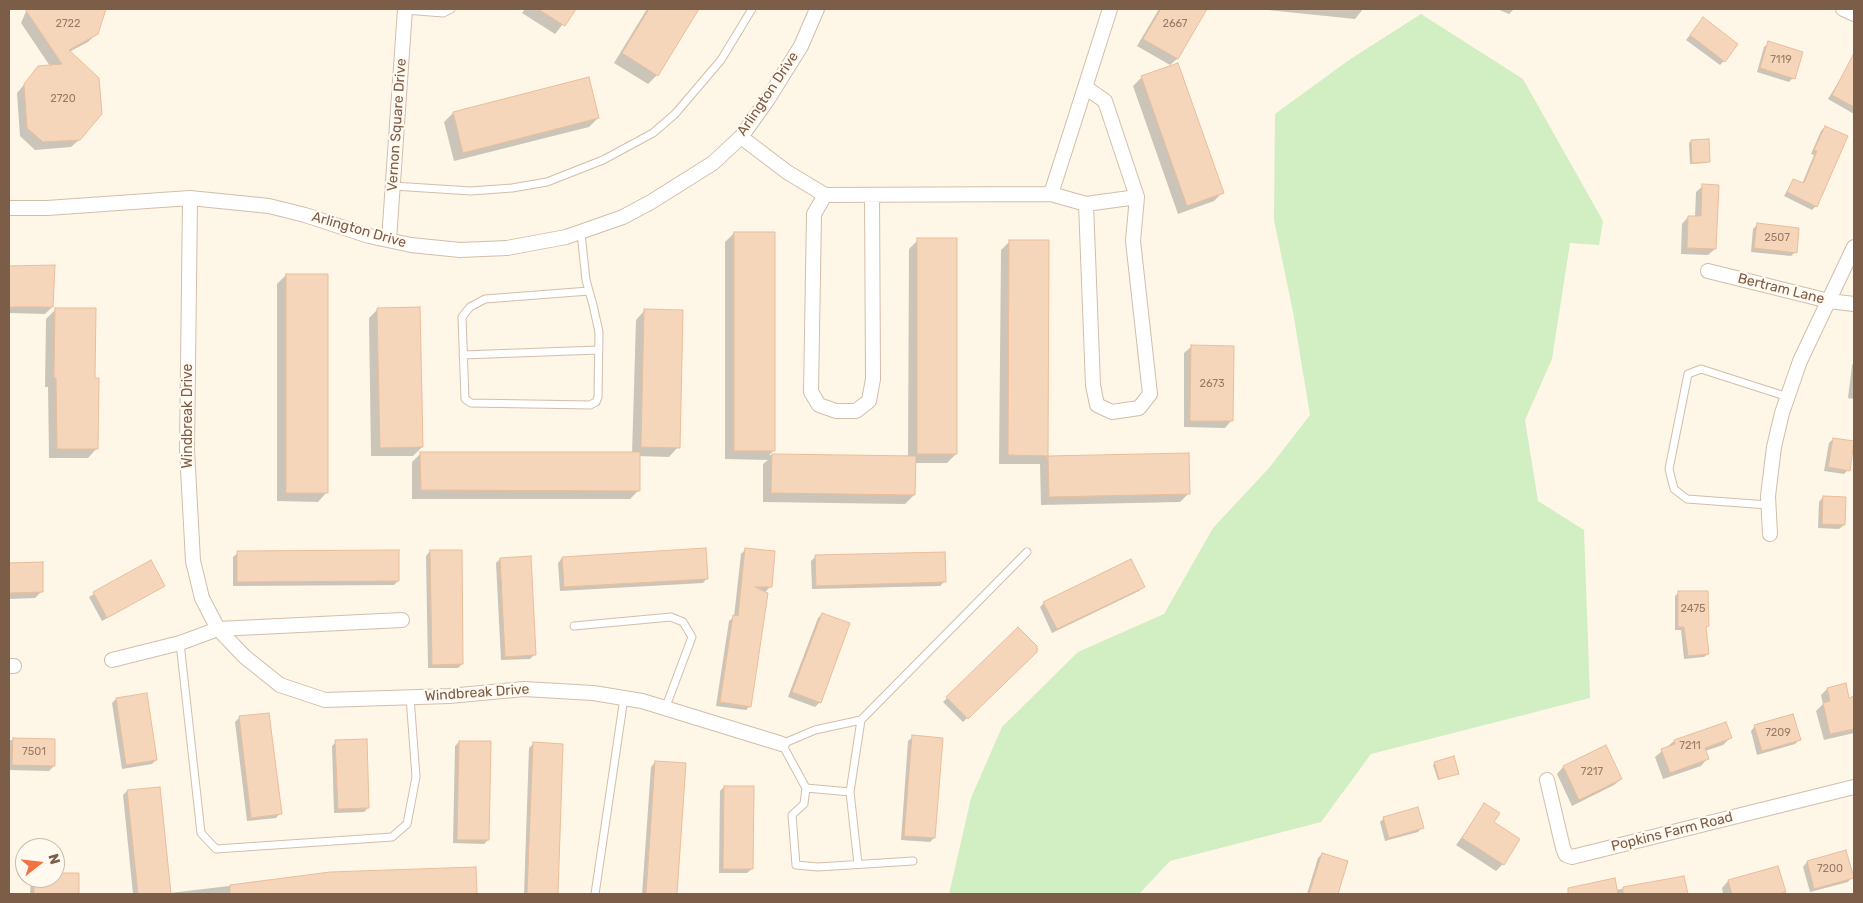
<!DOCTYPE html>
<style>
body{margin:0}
#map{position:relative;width:1863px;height:903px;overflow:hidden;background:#fef6e6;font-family:Rubik,sans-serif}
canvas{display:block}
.frame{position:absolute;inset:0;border:10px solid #7b5d48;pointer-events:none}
.north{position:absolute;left:15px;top:838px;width:50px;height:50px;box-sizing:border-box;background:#fff9ef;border:1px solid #cabbac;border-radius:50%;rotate:74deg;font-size:14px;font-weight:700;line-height:20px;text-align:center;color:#7b5d48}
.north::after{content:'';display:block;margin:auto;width:18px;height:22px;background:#f27341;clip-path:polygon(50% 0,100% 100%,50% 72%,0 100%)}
</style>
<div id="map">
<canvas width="1863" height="903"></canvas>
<div class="frame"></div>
<div class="north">N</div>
</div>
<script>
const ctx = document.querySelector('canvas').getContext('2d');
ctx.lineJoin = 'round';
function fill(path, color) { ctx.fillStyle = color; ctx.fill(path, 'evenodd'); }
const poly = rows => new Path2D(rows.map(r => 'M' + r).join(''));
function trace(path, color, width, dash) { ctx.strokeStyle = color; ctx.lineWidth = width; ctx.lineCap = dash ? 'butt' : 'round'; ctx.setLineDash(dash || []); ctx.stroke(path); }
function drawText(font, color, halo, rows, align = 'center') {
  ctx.font = font + ' Rubik,sans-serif'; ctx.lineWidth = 4.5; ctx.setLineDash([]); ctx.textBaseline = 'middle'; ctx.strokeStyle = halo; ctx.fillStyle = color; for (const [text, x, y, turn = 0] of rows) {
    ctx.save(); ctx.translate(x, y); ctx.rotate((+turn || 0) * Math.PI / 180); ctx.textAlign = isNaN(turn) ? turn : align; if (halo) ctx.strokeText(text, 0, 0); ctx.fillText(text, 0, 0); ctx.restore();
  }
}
fill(poly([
 [1421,14,1523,79,1603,221,1599,245,1570,243,1552,359,1525,420,1538,501,1584,530,1590,698,1371,754,1321,822,1170,861,1139,894,949,894,971,798,1002,727,1078,652,1164,614,1213,528,1269,468,1310,415,1293,312,1274,220,1275,114,1349,60]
]), '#d2eec3');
fill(poly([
 [27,9,105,10,97,33,88,42,69,52,80,139,71,147,35,150,20,136,17,93,39,67,50,66,21,23],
 [525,9,575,9,555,34,522,13],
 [647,9,697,9,657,75,648,84,614,63],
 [1159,9,1206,9,1177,59,1170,65,1137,46],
 [1258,9,1363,9,1355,19],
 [1497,9,1514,9,1509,14],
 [1699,23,1724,61,1720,65,1686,40],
 [1769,43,1793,78,1789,82,1757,72,1764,47],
 [1846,70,1854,75,1854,114,1828,99],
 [1142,77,1223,192,1214,201,1178,214,1133,86],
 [588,79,598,118,589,127,454,161,444,122,453,113],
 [1825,127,1816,206,1812,210,1784,196,1793,180,1802,184,1814,155,1811,154,1821,131],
 [1691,141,1709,161,1707,163,1690,164,1689,143],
 [1703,186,1715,249,1708,255,1681,254,1682,224,1688,217,1695,217,1696,192],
 [1757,225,1795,252,1791,256,1751,252,1753,229],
 [734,233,774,450,769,455,908,457,909,249,918,240,956,454,947,463,915,463,914,495,905,504,763,502,763,464,768,460,725,459,725,242],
 [1010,241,1048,241,1047,457,1188,454,1189,493,1180,502,1041,505,1040,464,999,464,1001,250],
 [53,266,52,307,45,314,9,313,9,267],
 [286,275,327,492,318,502,277,501,277,284],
 [378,309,422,447,413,456,371,456,369,318],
 [55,310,94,379,97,448,88,458,49,458,48,387,45,387,46,319],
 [645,310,678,447,669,457,639,456,639,490,630,499,412,499,412,462,421,453,632,454,636,320],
 [1191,347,1231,421,1225,428,1184,427,1184,353],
 [1854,363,1854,399,1848,398,1852,365],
 [1833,439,1848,470,1844,474,1824,471,1829,443],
 [1823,497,1844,525,1839,529,1818,528,1819,502],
 [745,550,771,586,766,591,760,591,750,706,746,710,716,706,729,621,734,617,741,554],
 [430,551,462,664,458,668,428,668,426,556],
 [238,553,398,581,394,585,233,586,233,557],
 [815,557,945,581,940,586,812,589,811,561],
 [562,558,707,578,703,583,560,591,558,563],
 [500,559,535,654,530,659,501,660,496,563],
 [150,561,164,586,102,621,89,597],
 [9,564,41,564,42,591,35,598,9,599],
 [1143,586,1139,591,1052,633,1040,607,1044,603],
 [1678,593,1707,626,1705,628,1708,654,1704,657,1684,659,1681,630,1675,630,1675,596],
 [822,614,820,702,815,707,788,697,818,618],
 [1018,629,1038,649,963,722,943,702],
 [1827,689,1848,699,1854,698,1854,733,1824,740,1816,711,1823,704,1821,695],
 [116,699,156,760,152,764,122,769,112,703],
 [268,714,280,813,276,818,247,821,235,722,239,718],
 [1755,726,1799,740,1795,744,1757,755,1751,731],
 [913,737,934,838,930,842,901,840,908,741],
 [1730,738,1723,745,1705,751,1707,759,1701,766,1663,779,1655,757,1674,741],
 [9,740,54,740,54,766,49,771,9,770],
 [336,742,368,808,364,812,334,813,332,746],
 [459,742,488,840,484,844,453,843,455,746],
 [533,744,562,745,557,894,524,894,529,748],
 [1605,747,1621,779,1614,785,1572,806,1557,774,1563,767],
 [655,762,685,764,676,894,642,894,651,767],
 [1435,763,1458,773,1438,780,1433,765],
 [724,787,752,869,747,873,719,873,720,791],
 [127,791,170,893,330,874,475,868,476,894,133,894,123,795],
 [1485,805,1503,864,1496,871,1456,845],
 [1384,818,1422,827,1418,832,1385,841,1380,822],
 [1845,852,1852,877,1848,882,1810,892,1803,867,1807,862],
 [1322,854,1347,862,1336,894,1307,894,1318,858],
 [55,874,78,874,77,894,30,894,31,878,55,878],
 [1683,877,1686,894,1582,894,1581,892,1616,890],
 [1728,881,1784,892,1782,894,1723,894,1722,888]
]), '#0003');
const building = poly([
 [25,9,106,9,98,34,69,50,99,78,102,114,80,140,43,142,27,128,24,84,38,66,62,64,25,9],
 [538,9,576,9,565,26,538,9],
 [649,9,699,9,658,76,622,53,649,9],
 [1161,9,1207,9,1178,59,1143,39,1161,9],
 [1703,17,1738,44,1725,62,1690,35,1703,17],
 [1768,41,1803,52,1795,79,1760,68,1768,41],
 [1854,53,1854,107,1832,95,1854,53],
 [1178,63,1224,193,1187,206,1141,76,1178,63],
 [589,77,599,118,463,153,453,112,589,77],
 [1825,126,1848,136,1817,207,1787,192,1793,179,1804,183,1817,151,1814,150,1825,126],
 [1709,139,1710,162,1692,163,1691,140,1709,139],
 [1702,184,1719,185,1716,249,1687,248,1688,216,1701,216,1702,184],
 [1757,223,1799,228,1797,253,1754,248,1757,223],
 [734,232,775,232,775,451,734,451,734,232],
 [917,238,957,238,957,454,917,454,917,238],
 [1009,240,1049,240,1048,456,1008,455,1009,240],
 [55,265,53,307,9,307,9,266,55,265],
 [286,274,328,274,328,493,286,493,286,274],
 [420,307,423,447,380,448,377,308,420,307],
 [55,308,96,308,95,378,99,378,98,449,57,449,56,378,54,378,55,308],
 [644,309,683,310,680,448,641,447,644,309],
 [1191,345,1234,346,1233,421,1190,421,1191,345],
 [1833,438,1854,441,1850,471,1828,467,1833,438],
 [420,452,640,452,640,491,421,490,420,452],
 [1189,453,1190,494,1049,497,1048,456,1189,453],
 [772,454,916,456,915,495,771,493,772,454],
 [1823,496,1846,497,1845,525,1822,524,1823,496],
 [706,548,708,579,564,587,562,557,706,548],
 [745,548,775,551,772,587,755,587,768,593,751,707,720,702,733,615,738,616,745,548],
 [399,550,399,581,237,582,237,551,399,550],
 [430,550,462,550,463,664,432,665,430,550],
 [945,552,946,582,816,586,815,555,945,552],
 [531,556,536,655,505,657,500,558,531,556],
 [1131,559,1145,587,1057,629,1043,602,1131,559],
 [151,560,165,586,107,618,93,592,151,560],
 [43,562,43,592,9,593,9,563,43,562],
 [1678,591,1708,591,1709,626,1706,627,1709,654,1688,656,1684,627,1678,627,1678,591],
 [822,613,850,623,821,703,792,692,822,613],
 [1018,627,1037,646,1037,652,968,719,946,697,1018,627],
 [1846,683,1849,698,1854,696,1854,729,1830,734,1823,703,1830,701,1827,688,1846,683],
 [147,693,157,760,126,765,116,698,147,693],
 [269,713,282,814,251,818,239,716,269,713],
 [1793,714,1801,740,1762,751,1754,725,1793,714],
 [1726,722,1732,738,1705,748,1709,759,1670,773,1661,749,1675,744,1674,740,1726,722],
 [912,735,943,738,935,838,904,836,912,735],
 [13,738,55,739,55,766,12,765,13,738],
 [367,739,369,808,338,809,335,740,367,739],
 [459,741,491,741,489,840,457,840,459,741],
 [533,742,563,744,558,894,527,894,533,742],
 [1606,745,1622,779,1579,800,1563,766,1606,745],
 [1454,756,1459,774,1439,779,1434,762,1454,756],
 [655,761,686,763,677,894,646,894,655,761],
 [724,786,754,786,753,869,723,869,724,786],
 [160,787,171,894,138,894,127,790,160,787],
 [1484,803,1500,813,1494,822,1520,839,1504,865,1462,838,1484,803],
 [1418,807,1424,828,1389,838,1383,817,1418,807],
 [1846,850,1854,878,1814,889,1807,861,1846,850],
 [1322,853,1348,861,1338,894,1309,894,1322,853],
 [1778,866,1786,892,1778,894,1732,894,1728,880,1778,866],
 [476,867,477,894,230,894,230,885,330,872,476,867],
 [55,873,79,873,79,894,34,894,34,878,55,878,55,873],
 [1684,876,1688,894,1623,894,1623,887,1684,876],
 [1615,878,1618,894,1568,894,1568,888,1615,878]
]);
fill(building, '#f6d6bb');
trace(building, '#eabd9a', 1);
const service = poly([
 [405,10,443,13,451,9],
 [393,186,471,191,512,188,547,182,603,160,653,133,675,114,721,60,752,9],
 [581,233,586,280,589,291,593,305,599,332,598,397,596,402,590,405,471,403,465,399,462,317,470,307,485,299,589,291],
 [463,355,598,350],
 [1768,505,1687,499,1674,489,1669,469,1688,374,1701,369,1788,397],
 [574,626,671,617,683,622,692,637,665,709],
 [180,643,201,833,216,849,392,837,407,824,416,777,410,697],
 [861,720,815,730,782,744,806,788,804,804,792,815,796,865,818,867,913,861],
 [806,788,850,792],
 [858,864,850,792,861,720,1027,552],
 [595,894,624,698]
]);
const minor = poly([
 [1843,9,1854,14],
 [1085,87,1105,101,1137,197,1133,241,1150,394,1139,408,1112,412,1097,405,1093,385,1086,204],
 [741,137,787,172,825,195,1051,194,1110,9],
 [1051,194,1086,204,1137,197],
 [825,195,814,214,811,392,819,405,836,411,856,411,869,401,873,379,872,195],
 [190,198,187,450,193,561,202,598,218,629,245,657,280,685,325,700,449,696,524,689,593,693,642,701,782,744],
 [9,208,47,208,190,198,269,206,305,215,369,236,411,245,460,250,507,248,566,237,623,217,651,202,713,163,741,137,768,99,801,46,817,9],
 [389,240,405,9],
 [1708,271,1829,301,1854,304],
 [1770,534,1768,496,1774,447,1782,413,1800,361,1854,247],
 [112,660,180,643,218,629,402,620],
 [9,666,14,666],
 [1547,780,1563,848,1566,855,1572,857,1854,787]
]);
trace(service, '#d2beaa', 9);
trace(minor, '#d2beaa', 16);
trace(service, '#fff', 7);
trace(minor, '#fff', 14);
drawText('11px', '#9a7b65', null, [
 ["2722",68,24],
 ["2667",1175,24],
 ["7119",1781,60],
 ["2720",63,99],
 ["2507",1777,238],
 ["2673",1212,384],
 ["2475",1693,609],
 ["7209",1778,733],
 ["7211",1690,746],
 ["7501",34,752],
 ["7217",1592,772],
 ["7200",1830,869]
]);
drawText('14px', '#7b5d48', '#fff9ef', [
 ["Arlington Drive",768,94,-56],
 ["Vernon Square Drive",397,125,-86],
 ["Arlington Drive",359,230,16],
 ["Bertram Lane",1781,289,14],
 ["Windbreak Drive",188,416,-90],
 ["Windbreak Drive",477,693,-4],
 ["Popkins Farm Road",1672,832,-14]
]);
</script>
